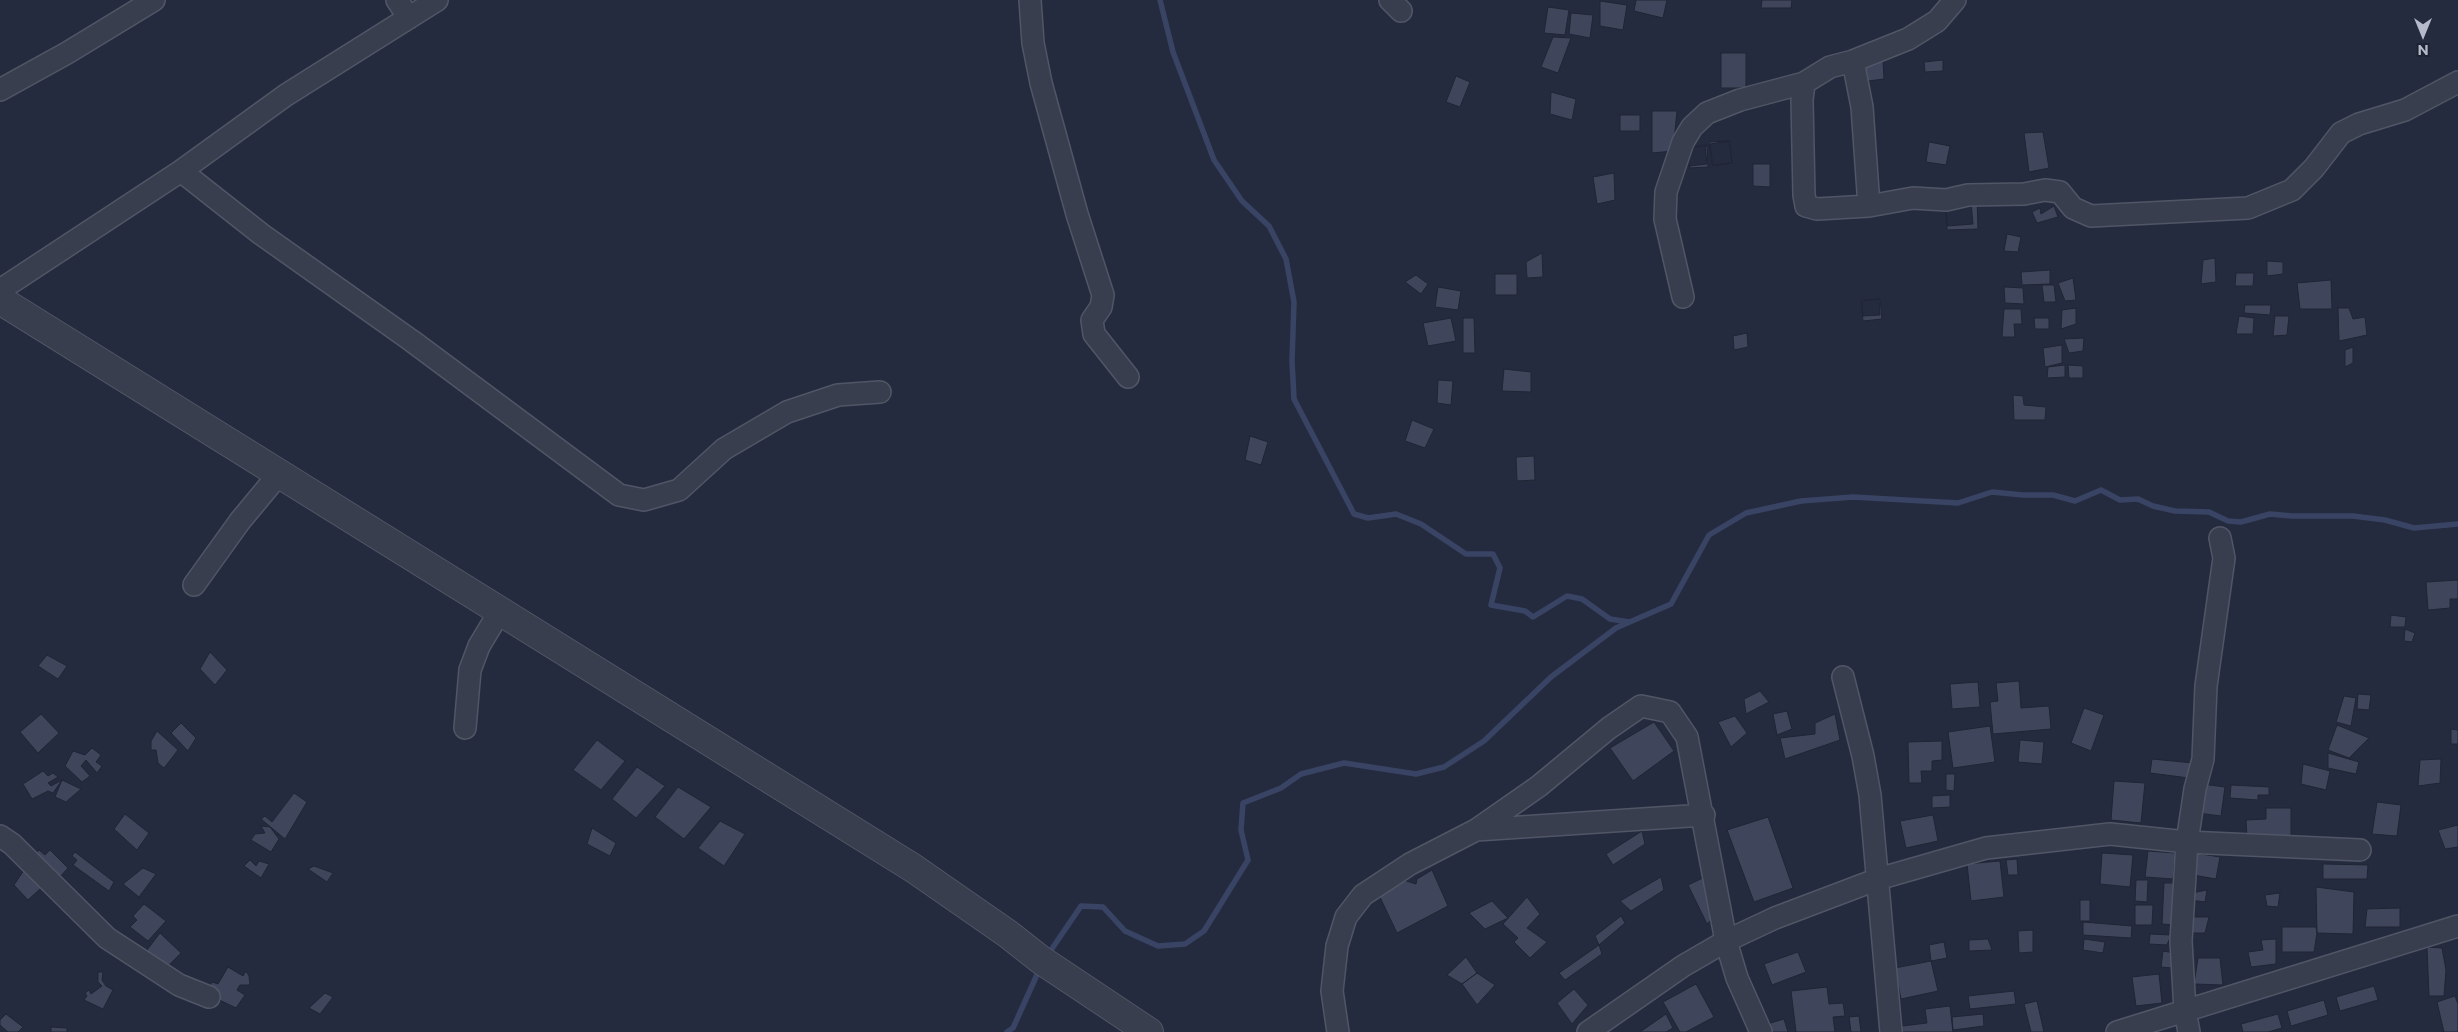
<!DOCTYPE html>
<style>
body{margin:0}
#map{position:relative;width:2458px;height:1032px;overflow:hidden;background:#252b3e;font-family:Montserrat,sans-serif}
canvas{display:block}
.north{position:absolute;left:2398px;top:10px;width:50px;height:50px;-webkit-text-stroke:4px #1e2333;paint-order:stroke;rotate:180deg;font-size:14px;font-weight:700;line-height:20px;text-align:center;color:#b5b9c9}
.north::after{content:'';display:block;margin:auto;width:18px;height:22px;background:#b5b9c9;clip-path:polygon(50% 0,100% 100%,50% 72%,0 100%)}
</style>
<div id="map">
<canvas width="2458" height="1032"></canvas>
<div class="north">N</div>
</div>
<script>
const ctx = document.querySelector('canvas').getContext('2d');
ctx.lineJoin = 'round';
const poly = rows => new Path2D(rows.map(r => 'M' + r).join(''));
function trace(path, color, width, dash) { ctx.strokeStyle = color; ctx.lineWidth = width; ctx.lineCap = dash ? 'butt' : 'round'; ctx.setLineDash(dash || []); ctx.stroke(path); }
function fill(path, color) { ctx.fillStyle = color; ctx.fill(path, 'evenodd'); }
trace(poly([
 [1160,0,1173,52,1214,160,1242,201,1269,226,1286,259,1294,302,1292,361,1294,399,1354,514,1368,518,1396,514,1421,524,1466,554,1493,554,1500,568,1491,605,1525,611,1533,617,1567,596,1582,599,1610,619,1629,622],
 [1047,956,1081,906,1103,907,1125,931,1158,946,1185,944,1204,931,1248,860,1241,830,1243,803,1281,788,1301,774,1344,763,1416,774,1444,767,1484,741,1551,677,1616,628,1671,604,1709,535,1746,513,1801,501,1853,497,1958,503,1992,492,2023,495,2053,495,2075,501,2101,490,2120,500,2138,499,2153,506,2175,511,2209,512,2228,521,2241,522,2270,514,2292,516,2353,516,2385,520,2414,528,2458,524],
 [1007,1032,1013,1028,1040,968]
]), '#394465', 5.5);
const building = poly([
 [1636,0,1667,0,1663,18,1634,11,1636,0],
 [1762,0,1792,0,1791,8,1761,8,1762,0],
 [1600,1,1627,5,1623,30,1600,26,1600,1],
 [1548,7,1569,10,1565,35,1544,33,1548,7],
 [1571,13,1593,15,1590,38,1569,34,1571,13],
 [1553,37,1571,38,1558,73,1541,67,1553,37],
 [1721,53,1746,53,1746,88,1721,88,1721,53],
 [1943,60,1943,71,1925,72,1924,62,1943,60],
 [1883,61,1884,79,1860,82,1859,64,1883,61],
 [1456,76,1470,82,1460,107,1446,102,1456,76],
 [1551,92,1576,99,1572,120,1550,114,1551,92],
 [1652,111,1677,111,1673,151,1652,153,1652,111],
 [1620,115,1640,115,1640,131,1620,131,1620,115],
 [2043,132,2049,168,2029,172,2024,133,2043,132],
 [1729,141,1732,163,1712,165,1709,142,1729,141],
 [1730,141,1732,163,1713,166,1710,144,1730,141],
 [1929,142,1950,146,1946,165,1926,162,1929,142],
 [1705,145,1707,164,1689,166,1687,147,1705,145],
 [1707,146,1708,167,1690,168,1689,147,1707,146],
 [1753,164,1770,164,1770,187,1753,186,1753,164],
 [1614,173,1615,200,1597,204,1593,177,1614,173],
 [1977,199,1978,229,1947,230,1946,200,1977,199],
 [1971,202,1973,224,1947,226,1945,203,1971,202],
 [2054,206,2058,217,2037,223,2032,212,2040,208,2041,214,2054,206],
 [2007,234,2021,237,2018,252,2004,251,2007,234],
 [1542,253,1543,277,1527,278,1526,262,1542,253],
 [2215,258,2216,282,2201,284,2203,260,2215,258],
 [2267,261,2283,262,2283,274,2267,276,2267,261],
 [2050,270,2050,284,2022,285,2021,272,2050,270],
 [2236,273,2254,273,2253,286,2235,286,2236,273],
 [1495,274,1517,274,1517,295,1495,295,1495,274],
 [1416,275,1428,284,1421,294,1405,282,1416,275],
 [2073,278,2076,300,2065,301,2058,283,2073,278],
 [2331,280,2332,309,2300,309,2297,283,2331,280],
 [2042,285,2054,285,2056,302,2044,302,2042,285],
 [1438,287,1461,291,1458,310,1435,307,1438,287],
 [2004,287,2023,288,2024,304,2005,303,2004,287],
 [1879,299,1880,315,1863,316,1862,301,1879,299],
 [1880,299,1882,319,1863,321,1861,300,1880,299],
 [2245,305,2271,305,2270,315,2244,313,2245,305],
 [2076,308,2076,324,2061,329,2062,310,2076,308],
 [2338,308,2349,308,2353,319,2365,317,2367,335,2339,341,2338,308],
 [2004,309,2021,309,2022,324,2014,324,2015,337,2002,337,2004,309],
 [2239,316,2254,318,2253,334,2236,334,2239,316],
 [2275,316,2289,316,2287,335,2273,336,2275,316],
 [1451,318,1456,341,1428,346,1423,323,1451,318],
 [1463,318,1474,318,1475,353,1463,353,1463,318],
 [2034,318,2049,318,2049,329,2035,329,2034,318],
 [1747,333,1748,347,1734,350,1733,336,1747,333],
 [2084,338,2083,351,2069,353,2064,339,2084,338],
 [2062,345,2062,363,2045,367,2043,348,2062,345],
 [2353,347,2353,363,2345,367,2345,350,2353,347],
 [2065,365,2065,377,2047,378,2048,367,2065,365],
 [2068,365,2083,366,2083,378,2069,378,2068,365],
 [1504,369,1531,372,1531,392,1502,391,1504,369],
 [1438,380,1453,381,1451,405,1437,403,1438,380],
 [2013,395,2023,396,2024,405,2046,407,2045,420,2014,420,2013,395],
 [1412,420,1434,429,1425,448,1405,441,1412,420],
 [1250,436,1268,442,1261,465,1245,460,1250,436],
 [1534,456,1535,480,1517,481,1516,457,1534,456],
 [2458,580,2458,599,2450,599,2450,608,2428,610,2426,582,2458,580],
 [2391,615,2406,617,2405,627,2390,627,2391,615],
 [2405,629,2415,633,2412,642,2404,641,2405,629],
 [210,652,227,670,215,685,200,669,210,652],
 [47,655,67,666,58,679,38,666,47,655],
 [2019,681,2021,708,2049,706,2051,729,1993,734,1990,702,1998,701,1996,683,2019,681],
 [1978,682,1980,707,1952,709,1950,684,1978,682],
 [1760,691,1769,702,1746,714,1744,699,1760,691],
 [2358,694,2371,695,2369,710,2357,709,2358,694],
 [2344,696,2356,698,2351,726,2336,722,2344,696],
 [2084,708,2104,715,2091,751,2071,743,2084,708],
 [1787,711,1792,729,1777,735,1773,714,1787,711],
 [41,714,59,733,38,753,20,732,41,714],
 [1835,714,1840,740,1785,759,1780,738,1815,734,1815,723,1835,714],
 [1735,716,1747,733,1731,747,1718,722,1735,716],
 [1654,722,1674,751,1633,781,1610,748,1654,722],
 [181,723,196,738,188,751,171,733,181,723],
 [2337,725,2369,738,2349,758,2328,750,2337,725],
 [1990,726,1995,762,1953,768,1948,732,1990,726],
 [2451,729,2458,730,2458,744,2451,744,2451,729],
 [157,731,178,750,164,768,158,763,156,750,151,750,151,741,157,731],
 [597,740,625,761,601,790,573,770,597,740],
 [2020,740,2044,742,2042,764,2018,762,2020,740],
 [1942,741,1942,760,1932,761,1932,771,1921,771,1922,783,1909,783,1908,742,1942,741],
 [92,748,101,755,96,762,102,766,97,773,86,760,81,766,90,776,82,782,65,766,73,751,85,755,92,748],
 [2328,753,2359,762,2356,774,2328,768,2328,753],
 [2152,759,2193,763,2189,778,2150,773,2152,759],
 [2441,759,2440,783,2418,786,2420,760,2441,759],
 [2303,764,2330,771,2326,790,2301,784,2303,764],
 [637,767,665,786,636,818,612,799,637,767],
 [43,771,48,776,53,773,58,777,48,783,51,786,62,780,53,793,48,791,32,799,23,784,43,771],
 [1946,774,1955,774,1954,791,1946,790,1946,774],
 [62,780,81,789,66,802,55,797,62,780],
 [2114,781,2145,783,2141,823,2111,820,2114,781],
 [2202,784,2225,787,2221,816,2198,813,2202,784],
 [2231,785,2269,787,2269,795,2258,795,2258,800,2230,798,2231,785],
 [678,787,711,807,684,839,655,817,678,787],
 [294,793,307,802,285,839,261,819,265,816,272,822,294,793],
 [1950,795,1950,807,1932,808,1932,796,1950,795],
 [2377,802,2401,805,2397,836,2372,834,2377,802],
 [2266,808,2291,808,2291,836,2247,837,2246,820,2266,819,2266,808],
 [125,814,149,833,137,850,114,829,125,814],
 [1933,815,1938,841,1906,848,1900,821,1933,815],
 [1768,817,1793,888,1754,902,1727,830,1768,817],
 [720,821,745,834,724,866,698,848,720,821],
 [2458,825,2458,847,2445,849,2438,830,2458,825],
 [261,826,270,827,279,839,271,852,251,840,255,834,265,833,261,826],
 [592,828,616,843,610,856,587,844,592,828],
 [1642,831,1645,844,1613,865,1606,854,1642,831],
 [39,850,45,855,50,850,68,868,58,879,32,857,39,850],
 [2148,851,2175,853,2173,879,2145,877,2148,851],
 [75,852,114,882,109,891,73,865,77,860,72,856,75,852],
 [2102,853,2133,855,2130,887,2100,884,2102,853],
 [2195,853,2220,857,2216,879,2193,875,2195,853],
 [2017,859,2018,875,2008,875,2006,860,2017,859],
 [250,860,256,866,259,861,269,864,261,878,244,866,250,860],
 [2000,861,2004,897,1971,901,1967,864,2000,861],
 [2323,864,2368,865,2367,879,2323,879,2323,864],
 [314,866,333,873,327,882,308,869,314,866],
 [143,868,156,874,139,897,123,884,143,868],
 [24,870,41,888,28,900,14,885,24,870],
 [1432,870,1448,906,1397,933,1378,893,1400,879,1416,884,1417,879,1432,870],
 [1661,877,1664,890,1631,911,1620,901,1661,877],
 [1705,877,1714,917,1707,924,1688,885,1705,877],
 [2136,880,2148,880,2147,902,2135,901,2136,880],
 [2164,883,2175,883,2174,925,2162,924,2164,883],
 [2316,887,2354,892,2353,934,2317,933,2316,887],
 [2207,890,2205,902,2190,900,2192,893,2207,890],
 [2280,893,2278,907,2267,906,2265,895,2280,893],
 [1527,897,1540,914,1527,928,1547,942,1530,958,1514,942,1518,938,1503,924,1527,897],
 [2080,900,2090,900,2090,921,2080,921,2080,900],
 [1492,901,1508,918,1485,929,1469,913,1492,901],
 [144,904,166,921,148,941,130,927,137,920,133,916,144,904],
 [2135,905,2153,905,2152,925,2135,925,2135,905],
 [2400,908,2400,927,2365,927,2367,909,2400,908],
 [1621,916,1625,923,1599,945,1595,936,1621,916],
 [2187,917,2209,917,2205,933,2188,933,2187,917],
 [2083,922,2132,926,2131,938,2083,935,2083,922],
 [2282,927,2316,927,2317,933,2314,952,2282,952,2282,927],
 [2033,930,2033,952,2019,953,2018,931,2033,930],
 [160,933,181,953,165,969,144,954,160,933],
 [2150,934,2171,935,2167,945,2149,944,2150,934],
 [1988,939,1992,950,1969,951,1969,940,1988,939],
 [2084,939,2105,942,2103,953,2083,950,2084,939],
 [2276,939,2276,964,2251,967,2248,952,2263,950,2261,940,2276,939],
 [1944,942,1947,958,1931,961,1929,945,1944,942],
 [1599,945,1602,954,1565,980,1559,973,1599,945],
 [2427,947,2442,948,2446,970,2444,996,2429,996,2427,947],
 [2163,951,2174,953,2171,968,2161,967,2163,951],
 [1798,952,1806,972,1772,985,1764,964,1798,952],
 [1466,957,1477,973,1462,984,1447,975,1466,957],
 [2198,958,2220,958,2223,985,2194,984,2198,958],
 [1931,961,1938,991,1901,999,1895,968,1931,961],
 [228,967,243,976,246,971,249,976,250,985,240,985,237,990,245,995,236,1008,205,993,212,982,218,984,228,967],
 [98,972,103,972,102,980,106,986,113,990,103,1009,84,1000,87,996,85,993,89,990,91,994,102,986,98,982,98,972],
 [1477,973,1495,985,1477,1005,1462,984,1477,973],
 [2159,974,2162,1003,2136,1006,2132,977,2159,974],
 [1696,984,1714,1017,1686,1032,1680,1032,1663,1002,1696,984],
 [2374,986,2378,1000,2340,1011,2336,997,2374,986],
 [1827,987,1829,1004,1843,1003,1845,1016,1833,1017,1835,1032,1796,1032,1791,991,1827,987],
 [1574,989,1588,1005,1572,1024,1557,1003,1574,989],
 [2014,991,2016,1004,1970,1009,1968,996,2014,991],
 [325,993,333,997,320,1014,309,1008,325,993],
 [2455,996,2458,1004,2458,1032,2444,1032,2437,1002,2455,996],
 [2324,1000,2328,1015,2291,1026,2287,1011,2324,1000],
 [2037,1001,2044,1032,2031,1032,2024,1004,2037,1001],
 [1950,1006,1953,1032,1895,1032,1894,1027,1927,1023,1925,1009,1950,1006],
 [6,1014,23,1027,18,1032,8,1032,0,1025,0,1020,6,1014],
 [1666,1014,1673,1028,1666,1032,1640,1032,1666,1014],
 [1983,1014,1984,1026,1953,1030,1952,1017,1983,1014],
 [2278,1014,2282,1028,2268,1032,2243,1032,2241,1024,2278,1014],
 [1859,1016,1861,1032,1851,1032,1849,1017,1859,1016],
 [1784,1019,1788,1032,1755,1032,1754,1028,1784,1019],
 [51,1027,67,1028,67,1032,51,1032,51,1027]
]);
fill(building, '#3f465b');
trace(building, '#202535', 1);
const minor = poly([
 [397,0,409,18],
 [1030,0,1033,43,1041,83,1077,214,1103,295,1101,307,1092,320,1094,334,1128,377],
 [1390,0,1401,11],
 [1955,0,1937,21,1908,39,1853,61,1830,67,1804,83,1802,100,1804,195,1806,206,1817,209,1869,206,1913,198,1946,200,1968,195,2024,194,2045,190,2060,192,2073,208,2091,216,2248,208,2292,190,2314,168,2341,133,2359,124,2405,110,2458,82],
 [1853,61,1862,107,1869,206],
 [0,90,67,53,154,0],
 [181,171,261,234,412,341,619,495,644,500,679,490,724,449,787,412,838,395,880,392],
 [0,290,181,171,286,95,437,0],
 [1683,297,1665,219,1666,192,1683,142,1692,127,1707,113,1740,100,1804,83],
 [194,585,240,521,279,474],
 [1843,677,1863,756,1870,795,1891,1032],
 [465,728,470,670,479,646,500,611],
 [1476,830,1539,786,1609,728,1641,706,1670,712,1687,737,1726,941,1737,978,1761,1032],
 [0,836,12,844,107,938,179,985,209,997],
 [1338,1032,1332,991,1337,946,1346,917,1363,895,1410,864,1476,830,1704,815],
 [1588,1032,1683,966,1726,941,1775,918,1878,879,1986,848,2110,834,2187,842,2360,850],
 [2117,1032,2458,926],
 [2189,1032,2185,1011,2181,941,2187,842,2195,789,2203,759,2206,686,2224,558,2220,538]
]);
const tertiary = poly([
 [0,300,913,868,1008,934,1041,960,1149,1032]
]);
trace(minor, '#515666', 24);
trace(tertiary, '#515666', 30);
trace(minor, '#393e4e', 21);
trace(tertiary, '#393e4e', 28);
</script>
